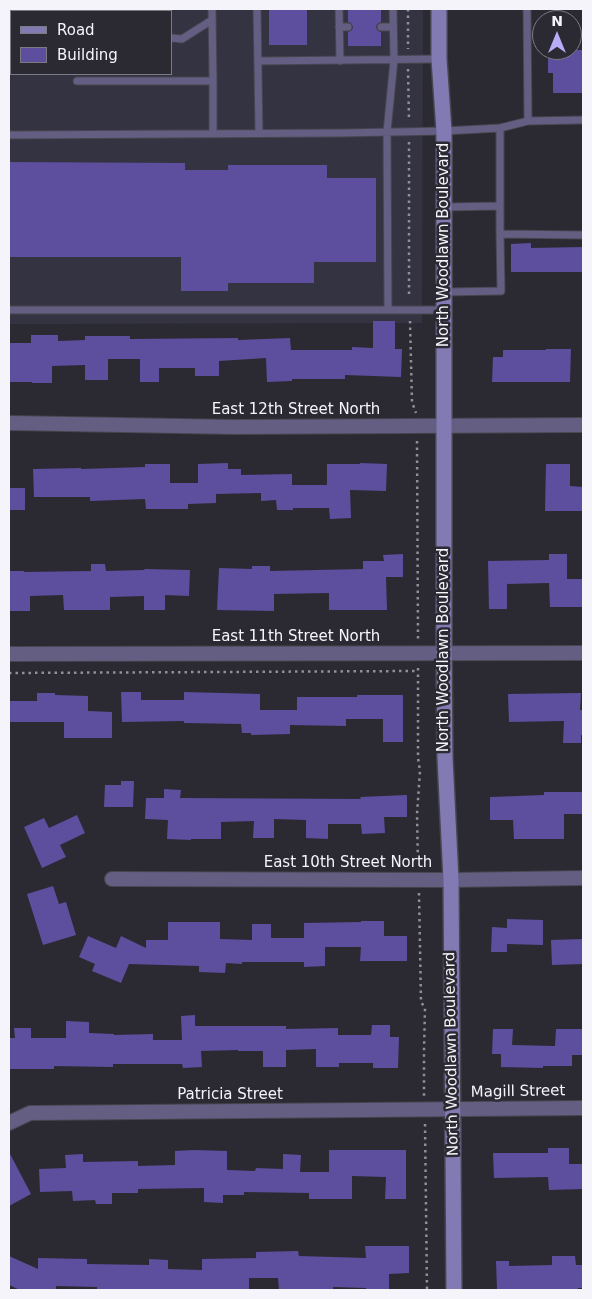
<!DOCTYPE html>
<style>
body{margin:0}
#map{position:relative;width:592px;height:1299px;overflow:hidden;background:#2b2a33;font-family:"DejaVu Sans",sans-serif}
canvas{display:block}
.frame{position:absolute;inset:0;border:10px solid #f4f4fa;pointer-events:none}
.legend{position:absolute;left:10px;top:10px;width:162px;height:65px;box-sizing:border-box;background:#2b2a33;border:1px solid #7b7b83;margin:0;padding:6px 9px;list-style:none;font-size:15px;color:#f4f4fa}
.legend li{display:flex;align-items:center;gap:10px;height:25px}
.legend b{width:25px;border:1px solid #7b7b83}
.north{position:absolute;left:532px;top:10px;width:50px;height:50px;box-sizing:border-box;background:#2b2a33;border:1px solid #7b7b83;border-radius:50%;rotate:0deg;font-size:14px;font-weight:700;line-height:20px;text-align:center;color:#f4f4fa}
.north::after{content:'';display:block;margin:auto;width:18px;height:22px;background:#b6acf8;clip-path:polygon(50% 0,100% 100%,50% 72%,0 100%)}
</style>
<div id="map">
<canvas width="592" height="1299"></canvas>
<div class="frame"></div>
<ul class="legend">
<li><b style="height:6px;background:#827ab3"></b>Road</li>
<li><b style="height:14px;background:#5e4e9e"></b>Building</li>
</ul>
<div class="north">N</div>
</div>
<script>
const ctx = document.querySelector('canvas').getContext('2d');
ctx.lineJoin = 'round';
function fill(path, color) { ctx.fillStyle = color; ctx.fill(path, 'evenodd'); }
const poly = rows => new Path2D(rows.map(r => 'M' + r).join(''));
function trace(path, color, width, dash) { ctx.strokeStyle = color; ctx.lineWidth = width; ctx.lineCap = dash ? 'butt' : 'round'; ctx.setLineDash(dash || []); ctx.stroke(path); }
function drawText(font, color, halo, rows, align = 'center') {
  ctx.font = font + ' "DejaVu Sans",sans-serif'; ctx.lineWidth = 5; ctx.setLineDash([]); ctx.textBaseline = 'middle'; ctx.strokeStyle = halo; ctx.fillStyle = color; for (const [text, x, y, turn = 0] of rows) {
    ctx.save(); ctx.translate(x, y); ctx.rotate((+turn || 0) * Math.PI / 180); ctx.textAlign = isNaN(turn) ? turn : align; if (halo) ctx.strokeText(text, 0, 0); ctx.fillText(text, 0, 0); ctx.restore();
  }
}
fill(poly([
 [9,9,423,9,422,323,9,324],
 [11,11,171,11,171,74,11,74]
]), '#343341');
fill(poly([
 [269,9,307,9,307,45,269,45],
 [348,9,381,9,381,22,377,24,376,27,378,31,381,32,381,46,348,46,348,32,352,30,353,27,351,23,348,22],
 [548,50,583,50,583,93,553,93,553,73,548,73],
 [9,162,185,163,185,170,228,170,228,165,327,165,327,178,376,178,376,262,314,262,314,283,228,283,228,291,181,291,181,257,9,257],
 [531,243,531,248,583,247,583,272,511,272,511,244],
 [373,321,395,321,395,349,402,349,401,377,345,375,345,379,292,379,292,381,267,382,266,358,219,361,219,376,195,376,195,368,159,368,159,382,140,382,140,359,108,359,108,380,85,380,85,365,52,366,52,383,32,383,32,382,9,382,9,343,31,343,31,335,58,335,58,341,85,340,85,336,130,336,130,339,238,338,238,340,290,338,291,350,352,350,352,347,373,348],
 [546,349,571,349,570,382,492,382,493,357,503,357,503,350,546,350],
 [228,463,228,469,241,469,241,475,292,474,292,485,327,485,327,464,360,464,360,463,387,464,386,491,350,490,351,518,330,519,329,508,293,508,293,510,277,510,276,500,261,501,261,493,216,494,216,503,188,504,188,509,146,509,145,499,90,501,90,497,34,497,33,469,81,468,81,469,145,467,145,464,170,464,170,483,198,483,198,464],
 [546,464,570,464,570,486,583,487,583,511,545,511],
 [9,488,25,488,25,510,9,510],
 [403,554,403,577,386,577,387,610,329,610,329,593,274,594,274,611,217,610,219,568,252,569,252,566,270,566,270,571,363,569,363,561,384,561,383,555],
 [549,554,567,554,567,579,583,579,583,607,550,607,549,583,507,584,507,609,489,609,488,561,549,560],
 [91,564,105,564,106,571,144,570,145,569,190,570,189,596,165,595,165,610,144,610,144,596,110,597,110,610,64,610,63,595,30,596,30,611,10,611,9,571,24,571,24,572,91,571],
 [121,692,141,692,141,700,184,700,184,692,260,694,260,710,297,710,297,697,357,697,357,695,403,695,403,742,383,742,383,719,346,719,346,726,290,725,290,734,251,735,251,733,242,733,241,724,184,723,184,721,122,722],
 [37,693,55,693,55,695,88,696,88,711,112,712,112,738,64,738,64,722,9,722,9,701,37,701],
 [581,693,580,710,583,710,583,735,581,735,581,743,563,743,564,721,509,722,508,694],
 [121,781,134,781,133,807,104,807,105,785,121,785],
 [164,789,181,790,180,798,361,799,360,797,407,795,407,817,384,817,385,833,362,834,361,824,328,824,328,839,306,838,306,820,274,819,274,838,253,838,254,821,221,822,221,839,191,839,191,840,167,839,168,820,145,819,146,798,164,798],
 [544,792,583,792,583,814,564,814,564,839,514,839,513,820,490,820,490,797,544,795],
 [77,815,85,833,60,845,66,857,42,868,24,827,44,818,49,828],
 [53,886,59,904,66,902,76,935,43,945,27,894],
 [507,919,543,920,543,945,507,944,507,952,491,952,492,927,507,928],
 [361,921,384,921,384,936,407,936,407,961,360,961,361,947,325,947,325,966,304,967,304,962,242,962,242,964,226,963,225,973,199,972,199,966,129,964,121,983,92,971,95,964,79,957,88,936,116,948,121,936,146,948,146,940,168,940,168,922,220,922,220,939,252,940,252,924,271,924,271,938,304,938,304,923,361,922],
 [583,939,583,964,552,965,551,940],
 [195,1015,195,1026,286,1026,286,1029,338,1028,338,1035,371,1035,372,1025,390,1025,390,1037,399,1037,398,1068,373,1068,373,1063,339,1063,339,1067,316,1067,316,1049,286,1050,286,1067,263,1067,263,1051,238,1051,238,1050,201,1051,202,1067,183,1068,182,1064,113,1064,113,1067,54,1066,54,1069,9,1069,9,1038,15,1038,14,1028,31,1028,31,1038,66,1038,66,1021,89,1022,89,1033,114,1034,114,1035,153,1034,153,1040,182,1040,181,1016],
 [493,1029,513,1029,512,1045,555,1046,556,1029,583,1029,583,1055,572,1055,572,1066,543,1066,543,1068,501,1067,501,1054,492,1054],
 [548,1148,569,1148,569,1164,583,1164,583,1189,549,1190,548,1177,494,1178,493,1153,548,1153],
 [194,1150,227,1151,227,1170,255,1171,256,1168,283,1169,283,1154,301,1155,300,1172,329,1172,329,1150,406,1150,406,1199,385,1199,386,1177,352,1176,352,1199,309,1199,309,1193,244,1192,244,1195,223,1195,223,1203,204,1202,204,1188,138,1189,138,1193,112,1193,112,1204,96,1204,95,1200,73,1201,72,1191,40,1192,39,1169,66,1168,65,1155,83,1154,83,1162,138,1161,138,1166,175,1165,175,1151],
 [9,1152,31,1194,9,1206],
 [365,1246,409,1246,409,1273,389,1274,389,1290,366,1290,366,1288,333,1287,333,1290,279,1290,278,1278,249,1278,249,1290,97,1290,97,1287,56,1286,56,1290,20,1290,9,1285,9,1256,38,1269,38,1258,87,1259,87,1264,149,1265,149,1259,168,1260,168,1269,202,1270,202,1259,256,1258,256,1252,298,1251,299,1256,366,1258],
 [552,1256,575,1256,576,1265,583,1265,583,1288,578,1288,578,1290,497,1290,496,1261,509,1261,509,1266,552,1265]
]), '#5e4e9e');
const lane = poly([
 [212,9,213,81],
 [257,9,259,133],
 [339,9,340,61],
 [527,9,528,121],
 [339,27,348,27],
 [381,27,393,27],
 [171,38,182,39,212,20],
 [258,61,439,59],
 [77,81,213,81,213,134],
 [500,128,500,206],
 [9,135,341,133,444,131,500,128,528,121,583,120],
 [444,207,500,206,500,234,583,235],
 [444,292,501,291,500,234],
 [9,310,443,310],
 [388,310,387,132,394,60,393,9]
]);
const street = poly([
 [9,423,235,427,583,425],
 [9,654,583,653],
 [112,879,451,880,583,878],
 [9,1123,30,1113,583,1108]
]);
const secondary = poly([
 [439,9,439,59,444,131,444,653,445,758,451,880,454,1290]
]);
trace(lane, '#47464f', 9);
trace(street, '#47464f', 16);
trace(secondary, '#47464f', 18);
trace(poly([
 [408,9,408,49],
 [408,69,409,121],
 [409,142,409,298],
 [410,321,412,402,416,413],
 [417,441,418,640],
 [418,668,418,758,420,771,417,814,418,865],
 [9,673,418,671],
 [419,893,421,1002,425,1008,424,1051,424,1096],
 [425,1124,427,1290]
]), '#909097', 2.5, [2.5, 4]);
trace(lane, '#635e82', 7);
trace(street, '#635e82', 14);
trace(secondary, '#827ab3', 15);
drawText('15px', '#f4f4fa', '#2b2a33', [
 ["North Woodlawn Boulevard",444,245,-90],
 ["East 12th Street North",296,410],
 ["East 11th Street North",296,637],
 ["North Woodlawn Boulevard",444,650,-90],
 ["East 10th Street North",348,863],
 ["North Woodlawn Boulevard",452,1054,-91],
 ["Magill Street",518,1092,-1],
 ["Patricia Street",230,1095]
]);
</script>
